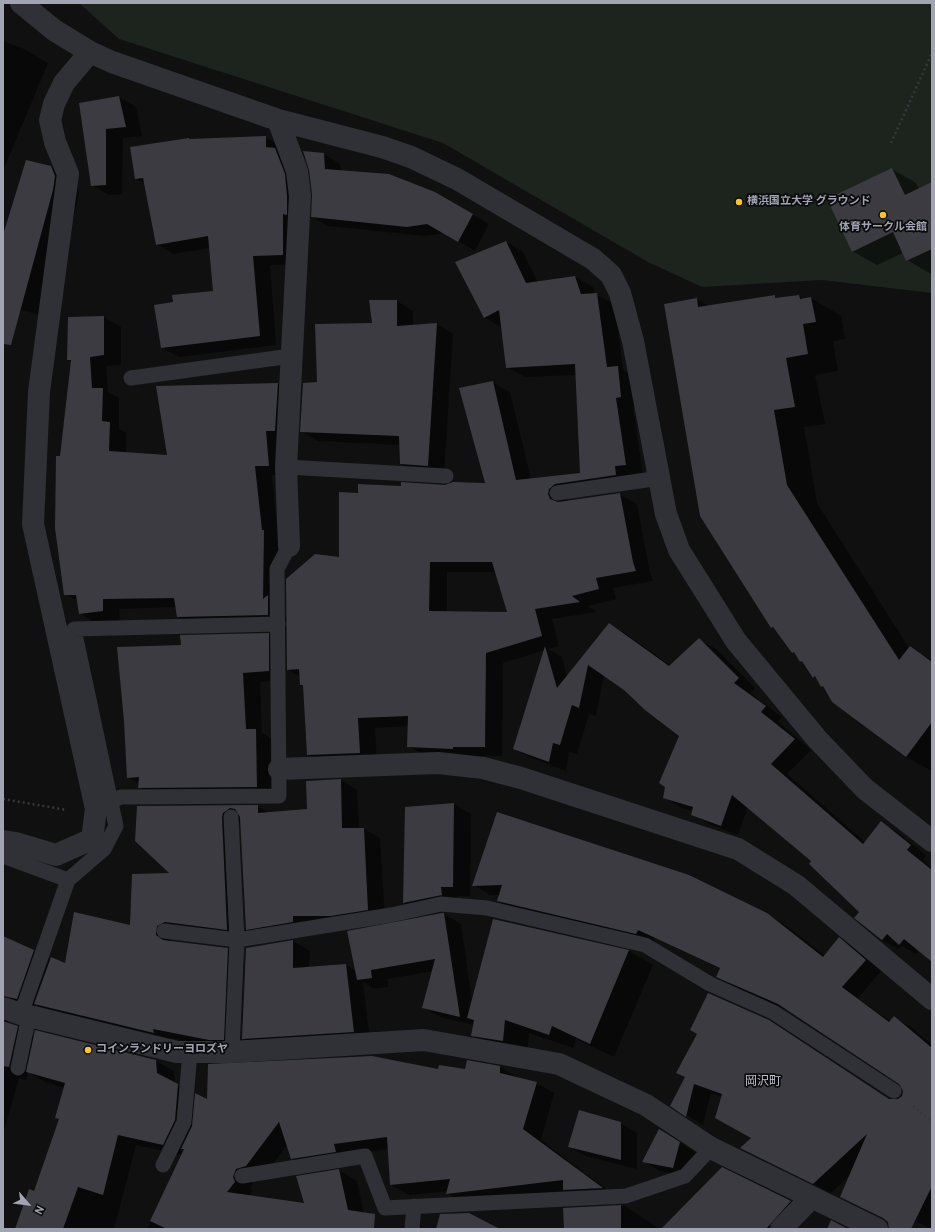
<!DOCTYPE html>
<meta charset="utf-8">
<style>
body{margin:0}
#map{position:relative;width:935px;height:1232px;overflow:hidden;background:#101011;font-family:Overpass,sans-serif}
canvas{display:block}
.frame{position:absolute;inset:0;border:4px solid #a0a4b3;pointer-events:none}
.north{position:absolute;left:8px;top:1184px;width:40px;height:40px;-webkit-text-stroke:3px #0b0b0c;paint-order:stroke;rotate:118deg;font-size:11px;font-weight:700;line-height:16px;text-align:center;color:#a0a4b3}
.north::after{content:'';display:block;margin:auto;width:14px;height:18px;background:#a0a4b3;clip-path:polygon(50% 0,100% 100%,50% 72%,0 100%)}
</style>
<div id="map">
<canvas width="935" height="1232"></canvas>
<div class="frame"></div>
<div class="north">N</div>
</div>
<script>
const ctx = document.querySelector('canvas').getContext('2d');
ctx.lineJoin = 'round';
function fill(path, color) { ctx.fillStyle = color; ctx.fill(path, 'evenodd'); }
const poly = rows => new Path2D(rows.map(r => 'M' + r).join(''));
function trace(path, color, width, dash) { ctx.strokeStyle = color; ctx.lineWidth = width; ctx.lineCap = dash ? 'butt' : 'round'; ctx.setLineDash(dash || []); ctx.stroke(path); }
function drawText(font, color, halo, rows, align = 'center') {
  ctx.font = font + ' Overpass,"Noto Sans JP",sans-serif'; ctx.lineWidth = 3.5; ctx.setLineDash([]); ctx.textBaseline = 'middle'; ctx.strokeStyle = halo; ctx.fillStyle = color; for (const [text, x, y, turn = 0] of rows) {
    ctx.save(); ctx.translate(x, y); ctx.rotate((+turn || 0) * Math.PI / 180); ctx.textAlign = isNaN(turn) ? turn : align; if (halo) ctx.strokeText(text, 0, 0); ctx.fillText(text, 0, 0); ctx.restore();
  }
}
fill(poly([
 [79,3,932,3,932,293,822,280,702,287,648,262,443,143,119,39]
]), '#1c241d');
fill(poly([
 [3,41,24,49,48,63,3,171],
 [119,97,136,107,142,136,123,138,122,194,109,195,92,185,80,104],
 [265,137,282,147,292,159,300,264,270,265,276,345,179,357,162,348,174,303,214,292,210,248,174,254,157,244,145,184,136,178,189,139,191,140],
 [324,154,340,164,341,171,435,193,489,224,475,251,445,233,425,236,329,226,312,217,313,195],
 [51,167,76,181,79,190,77,204,47,317,11,307,3,303,3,238],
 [892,169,916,183,919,189,932,189,931,274,907,260,903,253,877,265,852,251],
 [506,242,523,252,538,282,575,277,593,287,595,294,615,304,623,370,636,377,638,407,633,407,643,475,573,494,566,502,619,494,637,504,650,573,653,581,613,588,616,599,588,606,596,612,552,619,559,646,548,649,562,657,567,677,610,624,626,634,671,666,699,640,716,649,755,688,750,693,782,717,778,722,811,750,787,774,866,843,881,823,897,832,927,856,923,860,932,868,932,961,919,950,916,954,902,946,899,949,882,940,860,911,813,861,748,807,738,835,709,824,692,814,693,811,680,807,664,797,680,736,625,689,604,675,596,716,589,714,577,754,569,752,566,771,531,758,514,749,545,650,503,663,502,756,426,756,408,746,409,726,375,728,377,763,326,765,308,755,304,686,301,685,301,677,288,670,340,558,359,494,402,487,486,484,492,382,510,392,531,479,581,474,577,375,525,377,507,367,501,327,484,317],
 [447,572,496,572,508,613,447,612],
 [775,296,779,299,799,296,804,299,811,298,841,316,845,339,833,341,838,371,815,375,825,424,804,427,817,503,909,648,932,660,932,771,906,757,814,677,805,663,793,652,776,629,772,627,701,516,697,299,709,306],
 [397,301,413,311,413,326,437,324,453,334,444,475,418,473,401,464,401,445,318,441,301,431,318,383],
 [104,317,121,327,121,365,106,366,108,392,119,398,119,429,126,433,126,453,168,456,278,384,294,394,285,475,272,475,278,540,281,541,285,624,195,627,178,617,176,607,119,609,120,621,96,623,80,613,78,601,65,594,60,457,71,362,68,360,69,318],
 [268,634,285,644,285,680,260,682,262,733,272,739,274,796,156,797,139,787,140,784,128,777,125,721,182,646],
 [341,780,357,790,359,829,364,829,380,838,385,919,263,939,246,929,241,822,238,827,244,939,174,935,171,940,172,942,227,949,244,959,240,1049,226,1049,170,1038,170,1042,52,1013,35,1004,33,1008,8,1014,9,1023,35,1037,156,1061,174,1071,175,1084,208,1101,439,1070,466,1070,500,1067,518,1078,536,1083,554,1093,541,1140,618,1198,582,1200,567,1191,465,1204,447,1193,448,1191,409,1195,391,1185,389,1149,351,1154,309,1169,292,1158,287,1145,264,1176,254,1179,251,1188,252,1192,249,1196,306,1205,339,1170,357,1181,367,1229,147,1229,182,1155,136,1145,114,1229,16,1229,35,1192,60,1120,56,1118,65,1088,45,1082,28,1072,26,1080,19,1078,3,1134,3,937,50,960,66,965,131,926,171,874,138,807,257,806,269,813,308,810],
 [454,804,471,814,470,896,457,896,458,904,420,912,404,903],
 [497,814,766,914,784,924,825,956,839,938,856,948,882,970,858,998,891,1022,895,1018,911,1027,932,1045,932,1229,903,1216,852,1173,831,1193,742,1148,752,1138,722,1097,711,1093,703,1125,672,1106,686,1077,768,1021,891,1100,899,1100,904,1091,900,1083,789,1011,734,986,717,976,721,969,655,938,653,943,515,910,498,901,500,895,490,895,474,885],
 [444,914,461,924,472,1001,493,920,629,951,653,965,614,1057,576,1039,573,1048,529,1033,527,1055,496,1049,472,1035,474,1025,440,1017,423,1007,433,971,388,979,388,987,374,989,363,982,370,1041,259,1048,243,1038,293,941,310,951,309,968,346,965,356,971,348,932],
 [620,1123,637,1133,637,1169,586,1156,569,1147],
 [676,1140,696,1153,690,1177,660,1171,643,1161],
 [722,1168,790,1202,807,1211,790,1229,662,1229],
 [625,1206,660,1229,565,1229,565,1209]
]), '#0007');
fill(poly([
 [119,96,126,127,106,129,106,185,91,186,79,103],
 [266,136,266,147,275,148,285,174,287,196,287,215,283,214,283,255,253,256,260,336,161,348,154,305,173,302,172,295,213,291,208,236,156,245,143,178,135,179,130,147,189,138,189,139],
 [303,151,324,153,325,169,389,174,435,192,473,214,458,242,427,224,407,227,311,217,312,195,309,170],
 [26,160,51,166,55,176,53,190,11,345,3,344,3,235],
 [892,168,905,195,932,182,932,249,906,261,893,232,852,252,827,199],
 [506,241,526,283,575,276,581,294,597,293,607,367,618,366,621,397,616,398,626,465,615,466,616,475,555,484,549,489,548,494,550,499,558,502,620,493,633,562,636,571,596,578,599,589,572,596,580,602,535,609,542,636,486,653,485,747,453,747,453,749,407,747,408,716,358,718,360,753,307,755,303,685,300,685,299,669,287,670,286,579,315,554,339,557,339,492,358,493,358,484,401,486,401,482,445,485,453,482,485,483,459,388,493,381,516,480,580,473,575,364,506,368,499,310,484,318,455,262],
 [430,562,492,562,507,612,429,611],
 [775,295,775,298,799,295,800,299,811,297,816,322,803,324,808,354,786,358,795,407,774,410,787,485,899,660,910,646,932,662,932,722,906,757,832,702,823,686,821,687,815,676,813,678,802,661,800,662,794,652,792,653,773,627,771,628,700,516,664,304,697,298,698,307],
 [369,300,397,300,397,326,437,323,428,466,400,464,399,436,300,432,303,383,317,382,315,324,372,323],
 [104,316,104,355,90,357,92,388,103,388,102,421,110,422,109,451,167,455,156,386,278,383,275,431,266,431,269,466,255,466,262,530,264,530,263,599,268,595,268,615,177,617,174,598,103,599,103,611,79,614,76,595,64,595,55,528,56,456,60,456,71,360,67,360,68,317],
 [609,623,669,666,699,638,739,678,734,683,766,706,761,712,795,739,771,764,863,844,881,821,911,845,907,850,932,870,932,962,904,939,899,945,887,934,882,940,854,918,859,912,809,864,811,861,732,795,721,826,691,815,693,807,663,798,665,787,659,783,679,736,645,710,624,690,588,665,579,708,572,705,560,745,553,743,549,762,513,749,545,646,557,688],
 [269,633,269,671,243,673,246,729,256,729,257,787,138,788,139,777,127,778,124,721,117,647,181,645,180,635],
 [341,779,342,828,364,828,368,910,331,916,293,916,293,922,246,930,240,817,235,809,230,808,223,813,222,817,227,930,165,922,157,926,156,935,163,940,228,948,224,1040,209,1040,153,1029,154,1033,34,1004,51,957,65,963,74,912,130,925,132,874,169,873,135,841,137,806,258,805,258,813,307,809,306,781],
 [454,803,453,887,441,887,442,895,403,903,405,807],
 [497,812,689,875,767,913,823,957,839,937,866,960,842,987,889,1022,894,1016,932,1048,932,1186,911,1229,889,1229,888,1222,883,1218,840,1197,867,1134,813,1184,740,1148,751,1138,715,1118,722,1094,694,1084,686,1117,670,1106,685,1077,676,1073,697,1034,690,1030,708,993,769,1020,889,1099,898,1099,902,1096,903,1091,899,1084,778,1004,716,977,720,968,638,930,636,934,497,901,502,885,472,886],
 [442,913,444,913,460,1017,422,1008,435,959,371,970,372,978,357,980,347,931],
 [493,919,629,950,590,1044,552,1026,549,1035,505,1020,503,1041,471,1036,474,1020,467,1018],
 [3,936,34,950,17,999,3,996],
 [293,940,293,968,346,964,354,1032,242,1039,246,948],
 [3,1021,18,1026,9,1067,3,1066],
 [35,1030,156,1060,157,1073,178,1084,175,1120,163,1145,118,1135,103,1195,78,1187,63,1229,15,1229,29,1189,34,1191,59,1119,55,1118,65,1083,26,1072],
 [372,1056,438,1069,439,1065,465,1069,467,1060,500,1066,500,1073,537,1082,523,1129,603,1188,563,1190,563,1180,446,1194,450,1179,390,1185,387,1137,334,1144,336,1152,291,1159,279,1122,246,1166,236,1169,233,1177,235,1182,227,1192,304,1203,296,1176,339,1169,348,1210,375,1214,374,1229,167,1229,150,1221,184,1149,181,1149,192,1126,195,1093,207,1099,208,1064],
 [579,1110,621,1122,621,1160,568,1147],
 [659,1129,680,1142,673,1168,642,1162],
 [722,1167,791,1201,766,1229,661,1229],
 [621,1205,621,1229,564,1229,563,1208],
 [469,1213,500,1229,436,1229,440,1214],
 [831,1220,848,1229,827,1229]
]), '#3b3b41');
trace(poly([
 [891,143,932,53],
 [3,799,67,810],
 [913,1106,932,1123]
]), '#36383d', 2.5, [2, 3]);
trace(poly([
 [131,378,291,356],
 [286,467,446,476],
 [557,493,660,478],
 [111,801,121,797,279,796,277,569,289,546],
 [231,817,237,940,232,1052],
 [3,856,68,880],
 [164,931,237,940,391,915,441,904,487,908,645,945,710,984,773,1012,894,1091],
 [21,1014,68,880,104,849,116,826,74,629,278,624],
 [18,1068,29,1016],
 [163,1165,184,1122,190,1052],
 [242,1176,365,1156,385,1208,626,1196,685,1176,711,1148],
 [412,1229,414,1206]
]), '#303136', 15);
trace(poly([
 [21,3,54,30,90,52,112,62,278,120,382,147,411,157,457,179,593,259,611,275,620,293,633,341,666,514,679,550,736,641,817,739,865,789,932,841],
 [278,120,297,171,300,196,286,467,289,546],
 [279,769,438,763,483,768,521,778,738,849,796,885,932,999],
 [3,841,16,843,56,855,92,839,96,809,33,524,39,392,68,174,55,142,50,120,54,104,64,83,90,52],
 [3,1008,21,1014,177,1052,232,1052,424,1040,559,1064,646,1105,711,1148,877,1229],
 [781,1229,811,1198]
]), '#303136', 22);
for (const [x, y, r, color] of [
 [739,202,4,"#fbc61e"],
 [883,215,4,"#fbc61e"],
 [88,1050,4,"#fbc61e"]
]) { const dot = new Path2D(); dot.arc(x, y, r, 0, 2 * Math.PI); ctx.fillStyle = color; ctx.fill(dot); trace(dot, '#0b0b0c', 1.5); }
drawText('bold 11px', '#a0a4b3', '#0b0b0c', [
 ["横浜国立大学 グラウンド",747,202],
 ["体育サークル会館",883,228,"center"],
 ["コインランドリーヨロズヤ",96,1050]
], 'left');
drawText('12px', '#c1c3cf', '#0b0b0c', [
 ["岡沢町",763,1083]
]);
</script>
